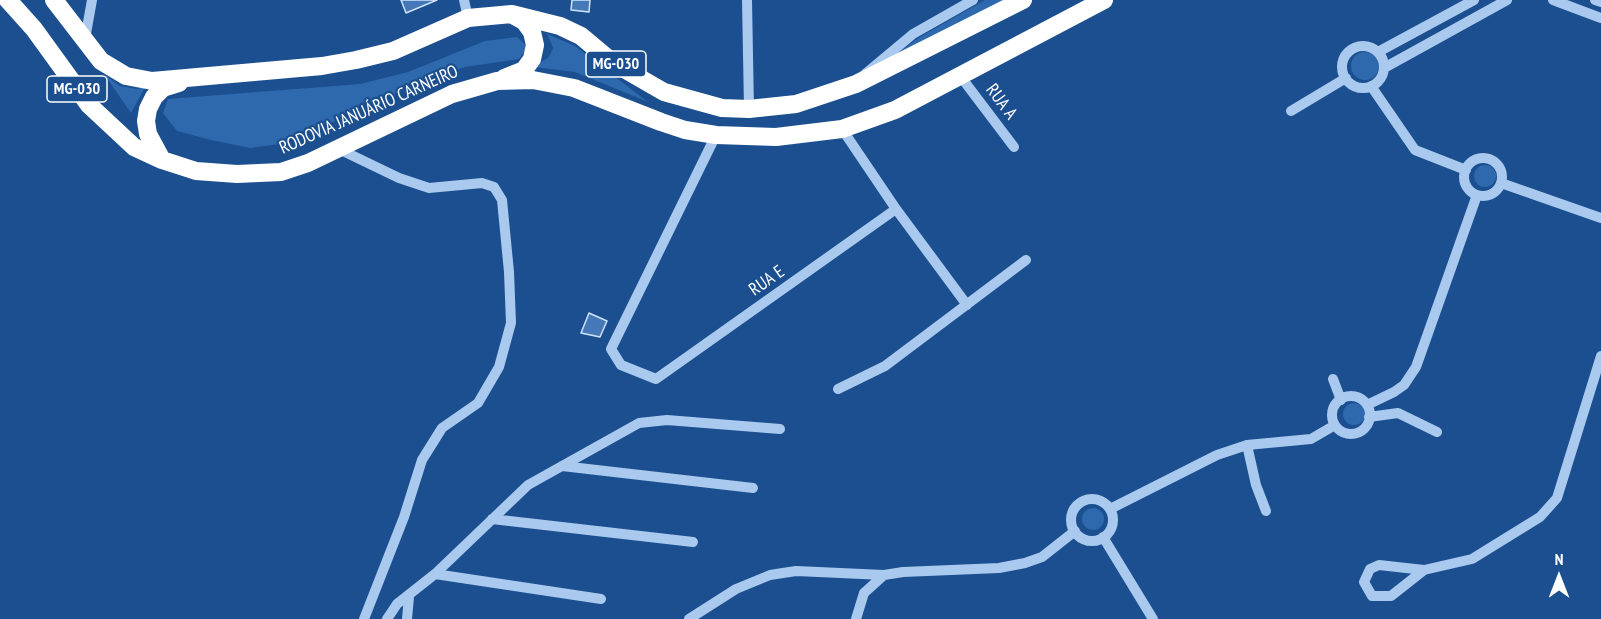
<!DOCTYPE html>
<meta charset="utf-8">
<style>
body{margin:0}
#map{position:relative;width:1601px;height:619px;overflow:hidden;background:#1b4f8f;font-family:"PT Sans Narrow",sans-serif}
canvas{display:block}
.north{position:absolute;left:1529px;top:547px;width:60px;height:60px;-webkit-text-stroke:4px #1b4f8f;paint-order:stroke;rotate:0deg;font-size:16px;font-weight:700;line-height:24px;text-align:center;color:#fff}
.north::after{content:'';display:block;margin:auto;width:21px;height:27px;background:#fff;clip-path:polygon(50% 0,100% 100%,50% 72%,0 100%)}
</style>
<div id="map">
<canvas width="1601" height="619"></canvas>
<div class="north">N</div>
</div>
<script>
const ctx = document.querySelector('canvas').getContext('2d');
ctx.lineJoin = 'round';
function fill(path, color) { ctx.fillStyle = color; ctx.fill(path, 'evenodd'); }
const poly = rows => new Path2D(rows.map(r => 'M' + r).join(''));
function trace(path, color, width, dash) { ctx.strokeStyle = color; ctx.lineWidth = width; ctx.lineCap = dash ? 'butt' : 'round'; ctx.setLineDash(dash || []); ctx.stroke(path); }
function drawText(font, color, halo, rows, align = 'center') {
  ctx.font = font + ' "PT Sans Narrow",sans-serif'; ctx.lineWidth = 4.5; ctx.setLineDash([]); ctx.textBaseline = 'middle'; ctx.strokeStyle = halo; ctx.fillStyle = color; for (const [text, x, y, turn = 0] of rows) {
    ctx.save(); ctx.translate(x, y); ctx.rotate((+turn || 0) * Math.PI / 180); ctx.textAlign = isNaN(turn) ? turn : align; if (halo) ctx.strokeText(text, 0, 0); ctx.fillText(text, 0, 0); ctx.restore();
  }
}
fill(poly([
 [985,0,1021,0,880,65,920,37],
 [547,34,575,46,648,102,575,72,534,67,549,57,553,48],
 [517,37,528,47,519,59,465,67,424,81,287,143,250,148,211,140,177,131,163,113,168,99,360,84,408,72,485,41],
 '1351 66a14 14 0 1 1 28 0a14 14 0 1 1-28 0Z',
 [104,74,120,86,137,89,145,87,131,113],
 '1474 176a11 11 0 1 1 22 0a11 11 0 1 1-22 0Z',
 '1343 414a11 11 0 1 1 22 0a11 11 0 1 1-22 0Z',
 '1082 519a11 11 0 1 1 22 0a11 11 0 1 1-22 0Z'
]), '#2e69ad');
const building = poly([
 [401,0,437,0,406,13,401,0],
 [572,0,590,0,589,12,571,10,572,0],
 [589,313,607,321,600,337,581,333,589,313]
]);
fill(building, '#4478b7');
trace(building, '#cfe3fa', 1.5);
trace(poly([
 [464,0,468,18],
 [747,0,749,109],
 [1553,0,1601,18],
 [1595,0,1601,2],
 [85,39,92,0],
 '1342 67a21 21 0 1 1 42 0a21 21 0 1 1-42 0Z',
 [1378,52,1474,0],
 [1384,68,1507,0],
 [865,74,913,34,973,0],
 [961,77,1014,147],
 [1371,86,1415,150,1466,170],
 [1291,111,1346,78],
 [842,129,896,209,967,305],
 [716,135,611,349,621,365,656,379,896,209],
 [341,148,345,152,399,178,429,188,482,183,494,187,502,200,509,272,511,323,499,367,478,403,442,428,422,460,404,517,364,619],
 '1464 177a19 19 0 1 1 38 0a19 19 0 1 1-38 0Z',
 [1501,183,1601,218],
 [1333,379,1341,400],
 [838,389,885,366,1026,260],
 '1332 415a19 19 0 1 1 38 0a19 19 0 1 1-38 0Z',
 [1367,405,1394,392,1404,385,1416,367,1477,195],
 [1369,417,1398,413,1437,432],
 [1247,445,1256,485,1266,511],
 [562,466,753,488],
 '1071 520a21 21 0 1 1 42 0a21 21 0 1 1-42 0Z',
 [1110,509,1217,455,1247,445,1311,439,1335,425],
 [492,519,693,542],
 [1103,537,1153,619],
 [1424,570,1391,596,1372,596,1364,582,1370,569,1379,565,1424,570,1472,559,1540,517,1557,498,1601,356],
 [435,574,601,599],
 [387,619,397,604,435,574,528,485,639,423,667,420,780,429],
 [407,619,409,597],
 [689,619,736,589,770,575,796,571,884,575],
 [856,619,864,593,884,575,903,572,999,568,1025,563,1042,557,1075,531]
]), '#a9c9ee', 10);
trace(poly([
 [8,0,34,29,89,105,134,147,162,160,196,171,237,174,281,172,308,163,452,94,497,81,533,80,574,88,661,122,685,130,716,135,776,137,842,129,895,110,1104,0],
 [54,0,101,61,126,76,152,81,322,66,356,60,393,51,468,18,512,14,560,26,581,36,612,62,664,92,722,108,749,109,796,104,856,84,1023,0],
 [504,78,524,70,532,59,535,45,532,32,524,21,513,15],
 [162,160,148,134,146,121,148,109,154,97,163,88,179,83]
]), '#fff', 18);
for (const [x, y, w] of [
 [616,64,60],
 [77,89,60]
]) { const box = new Path2D(); box.roundRect(x - w / 2, y - 13, w, 26, 4.5); ctx.fillStyle = '#1b4f8f'; ctx.fill(box); trace(box, '#fff', 1.5); }
drawText('bold 16px', '#fff', null, [
 ["MG-030",616,64],
 ["MG-030",77,89]
]);
drawText('18px', '#fff', '#1b4f8f', [
 ["RUA A",1001,102,53],
 ["RODOVIA JANUÁRIO CARNEIRO",369,110,-24],
 ["RUA E",767,281,-35]
]);
</script>
